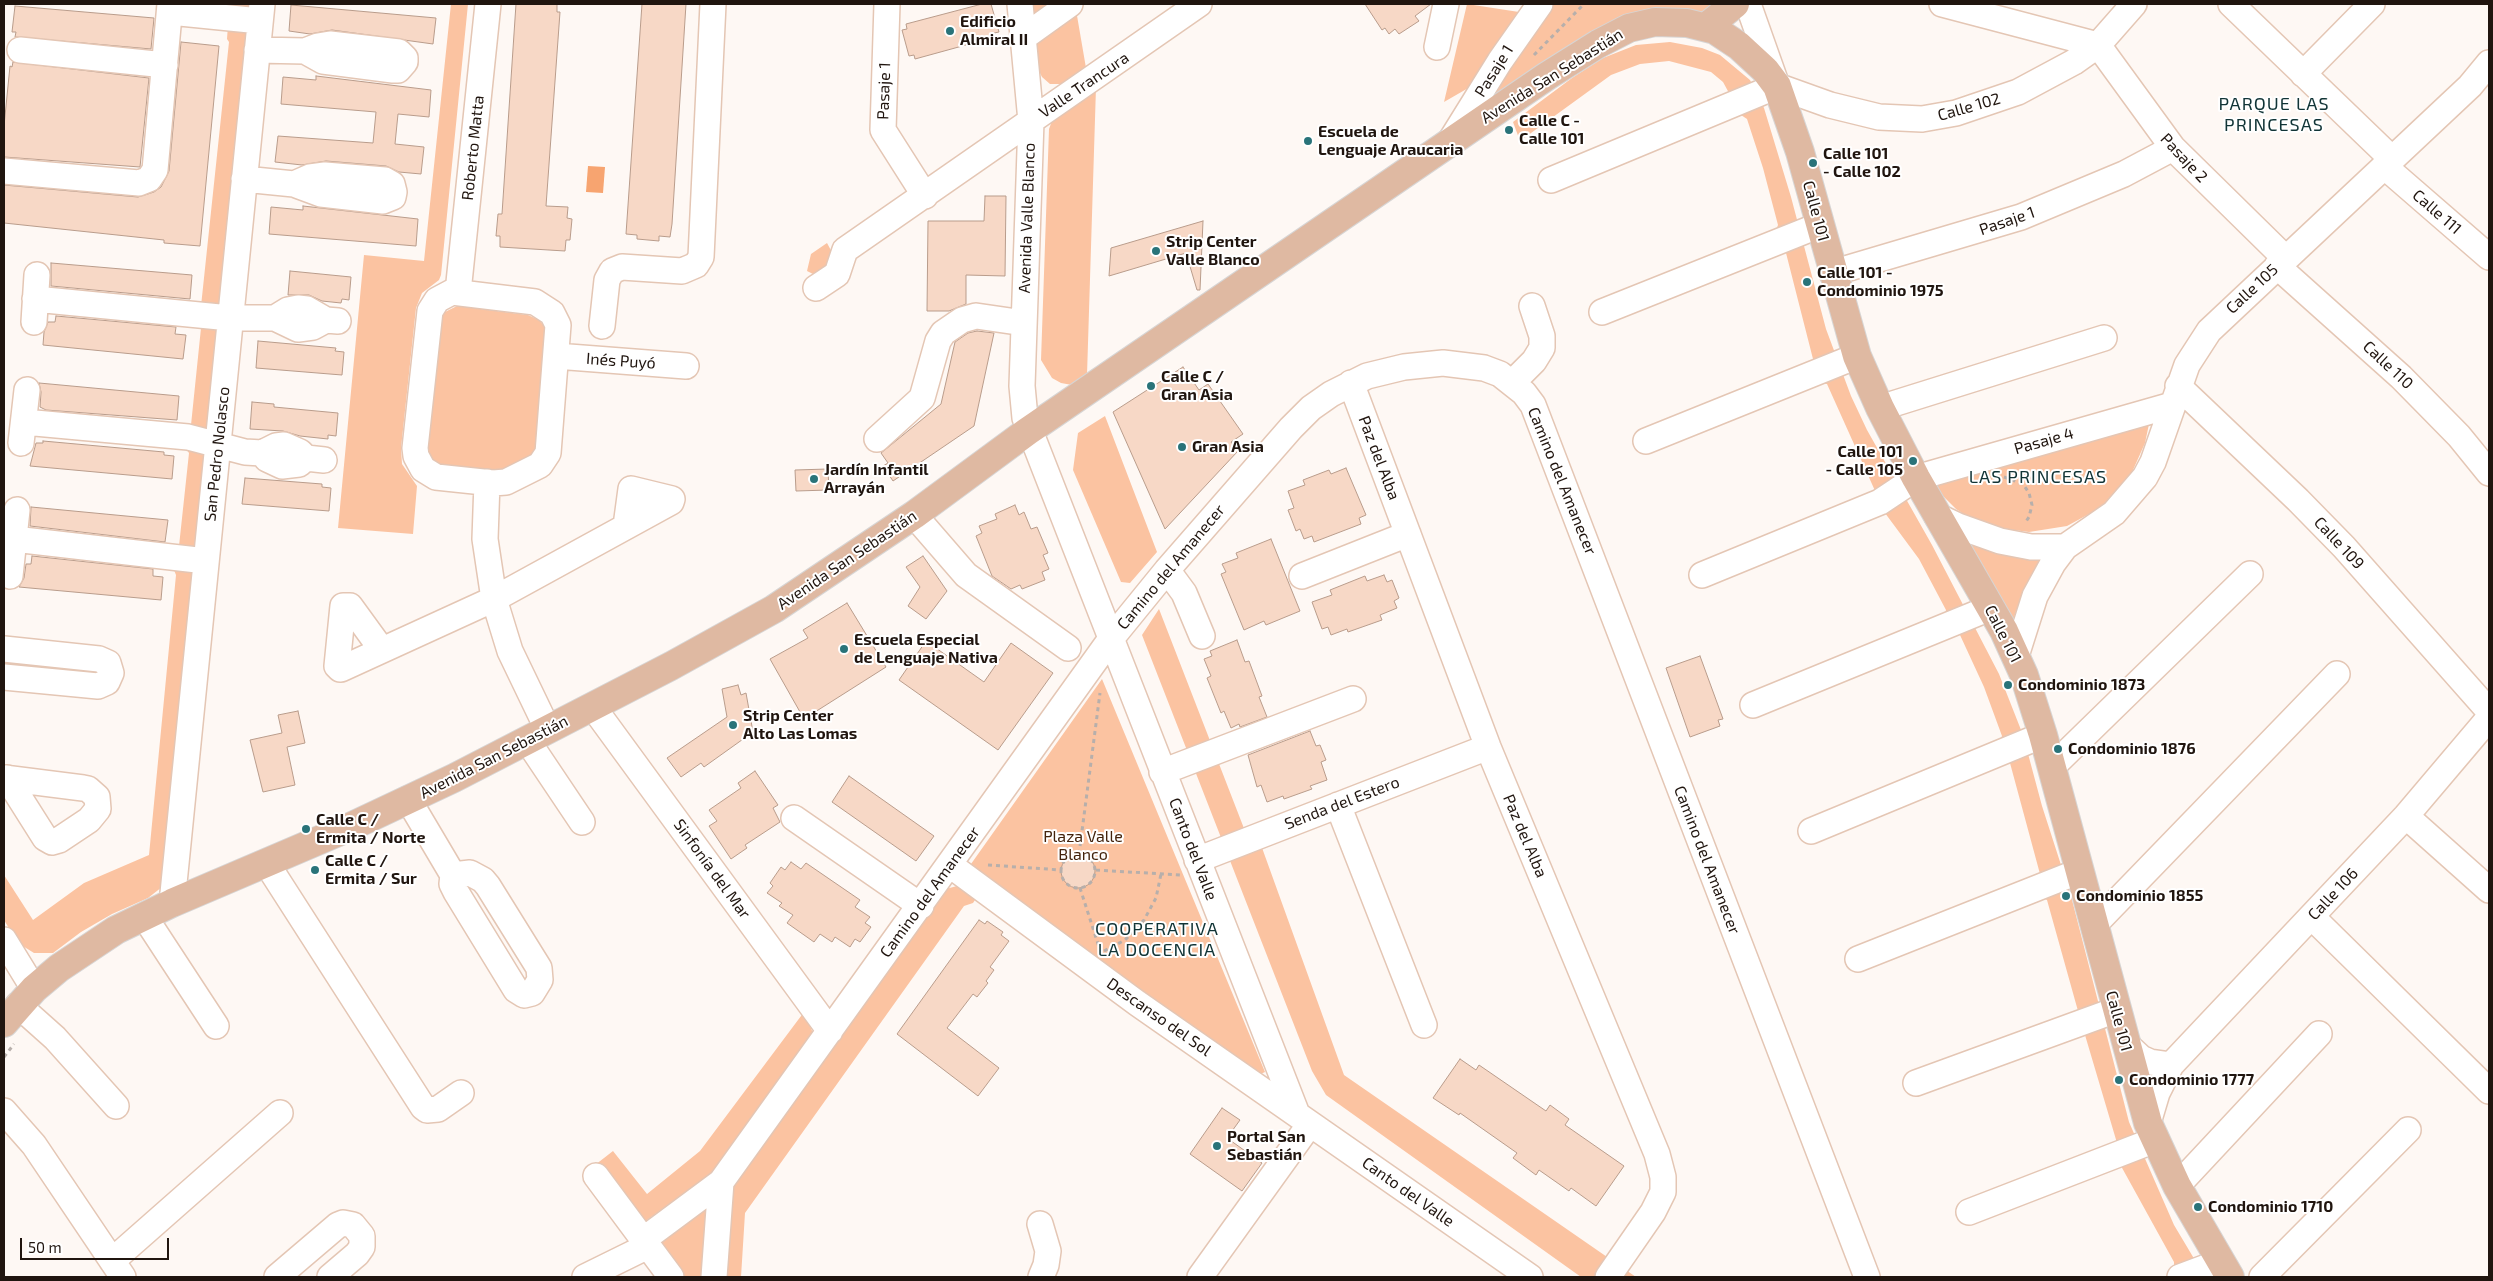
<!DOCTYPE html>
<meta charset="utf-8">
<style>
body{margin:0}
#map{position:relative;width:2493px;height:1281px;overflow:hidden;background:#fef8f4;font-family:"Exo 2",sans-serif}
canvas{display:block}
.frame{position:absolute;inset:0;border:5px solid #20150f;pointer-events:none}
.scale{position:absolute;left:20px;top:1238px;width:149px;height:22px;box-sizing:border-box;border:2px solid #20150f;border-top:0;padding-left:6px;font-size:15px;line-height:18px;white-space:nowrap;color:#20150f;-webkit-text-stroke:4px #fff;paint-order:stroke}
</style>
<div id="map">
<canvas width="2493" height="1281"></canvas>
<div class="frame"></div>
<div class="scale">50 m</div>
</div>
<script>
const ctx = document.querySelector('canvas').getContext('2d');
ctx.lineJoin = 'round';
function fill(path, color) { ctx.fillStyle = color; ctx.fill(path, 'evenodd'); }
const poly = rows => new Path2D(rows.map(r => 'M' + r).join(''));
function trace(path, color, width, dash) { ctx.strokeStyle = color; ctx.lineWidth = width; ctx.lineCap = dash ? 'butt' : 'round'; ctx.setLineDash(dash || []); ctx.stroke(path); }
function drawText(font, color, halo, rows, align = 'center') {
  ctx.font = font + ' "Exo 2",sans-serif'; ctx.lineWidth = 4; ctx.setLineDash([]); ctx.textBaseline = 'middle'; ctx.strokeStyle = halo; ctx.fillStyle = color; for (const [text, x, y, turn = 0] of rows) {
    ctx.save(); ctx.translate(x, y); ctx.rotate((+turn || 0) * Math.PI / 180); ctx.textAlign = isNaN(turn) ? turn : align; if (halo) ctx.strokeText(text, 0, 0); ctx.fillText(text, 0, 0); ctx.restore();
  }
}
fill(poly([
 [233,4,253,4,162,887,148,898,112,914,81,932,53,953,34,953,18,943,4,920,4,875,33,920,84,883,149,855,176,575,174,570,179,546,189,453,186,449,189,428,191,425,201,328,199,325,229,42,227,39,229,11,232,9],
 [451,4,468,4,441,275,439,280,422,293,416,308,401,448,402,464,417,486,413,534,338,528,364,255,424,261],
 [1031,4,1075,4,1086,68,1061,84,1050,84,1042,77,1039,71],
 [1467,4,1519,12,1470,87,1444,102],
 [1548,4,1720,4,1708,13,1682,9,1473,114],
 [1670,42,1702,48,1720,55,1750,80,1764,108,1791,197,1826,329,1851,396,1867,430,1932,545,1999,674,2023,735,2042,806,2071,896,2129,1122,2174,1225,2205,1277,2174,1267,2174,1262,2121,1166,2117,1143,2085,1035,2080,1032,2078,1011,2047,900,2043,898,2040,874,2010,763,2007,761,2000,741,2002,736,1984,687,1960,635,1955,633,1945,614,1946,610,1919,559,1885,513,1827,384,1820,383,1811,363,1813,359,1800,308,1786,253,1782,251,1776,230,1778,225,1763,168,1747,119,1741,115,1723,82,1711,72,1669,61,1640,64,1611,75,1520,141,1513,122,1572,78,1603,58,1636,45],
 [1096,87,1087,375,1072,385,1061,383,1052,378,1041,360,1049,129,1052,121],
 [827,243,834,256,819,277,807,271,811,254],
 [457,306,528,315,539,320,547,329,536,453,509,469,498,472,443,467,432,460,425,448,438,323,443,313],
 [1105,416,1157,552,1130,583,1121,582,1073,470,1078,433],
 [2149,424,2145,443,2129,479,2102,507,2067,526,2029,532,1991,527,1970,518,1956,509,1940,493,1932,481],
 [1963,542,2040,561,2023,591,2012,623],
 [1159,609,1245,831,1261,845,1344,1075,1636,1277,1581,1277,1326,1095,1312,1071,1142,635],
 [1102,679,1265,1072,1256,1076,971,864],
 [957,886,963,887,977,897,973,903,964,906,745,1213,741,1277,719,1277,723,1194,946,889],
 [804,1012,813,1033,714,1171,643,1223,595,1165,613,1151,647,1194,700,1151],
 [711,1196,706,1277,676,1277,656,1239]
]), '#fbc3a1');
fill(poly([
 [588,166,605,167,603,193,586,192]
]), '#f7a470');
const building = poly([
 [516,4,557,4,557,12,560,12,546,206,568,207,567,218,572,219,570,240,566,240,565,251,500,247,500,236,496,236,498,214,502,214,516,4],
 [642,4,686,4,672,224,670,237,659,236,659,241,637,239,637,235,626,234,642,4],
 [982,4,991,4,999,32,994,33,995,37,915,59,914,55,909,56,902,30,907,29,906,24,982,4],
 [1365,4,1431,4,1415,16,1419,21,1399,34,1395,29,1389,34,1385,28,1382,30,1365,4],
 [291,5,436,18,433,44,332,30,310,34,289,31,291,5],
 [15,6,154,18,151,49,15,37,16,32,12,32,15,6],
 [181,42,219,46,200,246,164,243,164,240,4,223,4,185,138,197,154,192,161,187,169,171,181,42],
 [13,62,149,78,140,167,4,157,4,126,10,66,12,67,13,62],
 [316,76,431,90,429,117,398,114,395,144,424,147,421,174,399,172,386,166,326,161,302,165,275,162,278,136,373,143,376,112,281,104,283,77,316,80,316,76],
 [985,196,1006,196,1005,276,966,275,966,304,949,311,927,311,928,221,984,221,985,196],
 [303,206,418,219,416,246,269,234,271,207,303,210,303,206],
 [1203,221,1200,290,1197,290,1186,253,1109,276,1111,248,1203,221],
 [51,263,192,275,190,299,51,286,51,263],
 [290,271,351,277,349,300,342,299,341,303,322,301,309,295,288,295,290,271],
 [56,316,176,327,175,334,186,335,183,359,43,345,44,332,48,322,55,322,56,316],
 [977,331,994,333,974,426,893,481,883,466,888,463,881,453,941,404,955,342,968,333,977,331],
 [258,341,336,348,335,351,344,352,342,375,256,368,258,341],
 [1183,367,1199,390,1208,384,1243,434,1231,442,1238,451,1165,529,1113,412,1183,367],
 [39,383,179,396,177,420,46,410,40,407,41,392,39,383],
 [252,402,274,404,274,407,338,413,336,436,328,435,328,439,300,436,283,431,250,429,252,402],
 [43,441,164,452,164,455,174,456,172,479,30,466,36,443,43,443,43,441],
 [1346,468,1366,515,1359,518,1361,524,1314,542,1312,536,1304,539,1300,529,1296,531,1288,510,1294,508,1288,491,1305,485,1303,480,1329,470,1331,474,1346,468],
 [828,469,829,490,796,491,795,470,828,469],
 [245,478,322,484,322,487,331,488,329,511,242,504,245,478],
 [1015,505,1019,515,1024,512,1031,529,1037,527,1048,553,1043,555,1049,569,1042,572,1045,580,1022,589,1020,585,1011,589,992,576,976,536,982,533,979,526,997,519,995,514,1015,505],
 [31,507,168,520,165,542,30,526,31,507],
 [1271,539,1300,611,1266,625,1264,621,1244,630,1221,574,1226,572,1222,564,1238,558,1236,553,1271,539],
 [32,556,153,569,153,576,163,577,161,600,19,587,24,578,26,564,31,564,32,556],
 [923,556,947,591,926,619,908,606,920,587,906,567,923,556],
 [1384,575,1387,582,1392,580,1399,598,1394,601,1397,608,1380,615,1382,620,1348,632,1347,629,1331,635,1328,627,1322,629,1312,602,1332,595,1330,590,1365,576,1367,581,1384,575],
 [847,603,886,667,804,719,770,659,808,638,803,630,847,603],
 [1237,640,1245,662,1249,661,1262,696,1259,697,1267,717,1240,727,1239,724,1231,728,1224,711,1221,713,1207,678,1211,676,1204,659,1212,656,1210,651,1237,640],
 [926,641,984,682,1011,643,1053,673,998,750,899,680,926,641],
 [1700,656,1723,719,1718,720,1720,726,1690,737,1666,668,1700,656],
 [738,685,741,695,746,693,753,732,704,767,701,763,681,777,667,758,727,717,722,689,738,685],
 [298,711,305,743,287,747,295,785,263,792,250,740,282,733,278,715,298,711],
 [1310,731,1316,746,1320,745,1326,760,1321,762,1327,780,1310,786,1312,789,1284,799,1283,796,1267,802,1261,785,1257,787,1248,755,1310,731],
 [755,771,778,805,773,808,780,822,745,845,747,848,731,859,709,826,717,821,709,810,741,788,738,783,755,771],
 [849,776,934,836,916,861,832,802,849,776],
 '1061 871a17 17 0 1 1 34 0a17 17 0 1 1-34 0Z',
 [791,862,801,869,806,863,860,900,855,907,870,917,865,923,871,927,860,942,855,939,850,947,835,937,832,942,820,934,814,942,787,923,793,915,779,906,782,903,767,893,773,886,770,883,781,867,785,870,791,862],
 [979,920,985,924,987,921,1003,932,1001,935,1009,941,990,967,994,970,986,981,988,983,977,997,973,994,947,1028,999,1068,978,1096,897,1034,979,920],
 [1460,1059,1476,1070,1479,1065,1546,1111,1550,1105,1569,1119,1565,1125,1624,1166,1596,1206,1571,1188,1569,1191,1539,1170,1536,1175,1513,1158,1517,1153,1460,1113,1459,1115,1433,1098,1460,1059],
 [1222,1108,1240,1120,1227,1138,1262,1163,1242,1191,1190,1154,1222,1108]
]);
fill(building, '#f7d8c6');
trace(building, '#b99c8b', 1);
const minor = poly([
 [887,4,883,130,925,196],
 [1020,4,1031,121,1022,386,1025,418,1297,1114],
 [1748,4,1776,83],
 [1942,4,2098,45,2173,148,2285,258],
 [2231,4,2392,159],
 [170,12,260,21],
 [1024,37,1070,4],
 [1437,47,1446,4],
 [20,50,165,65],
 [257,50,305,51,318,46,330,44,399,52,405,58,405,62,398,70,393,70,323,61,305,51],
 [2303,74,2372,4],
 [1777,86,1830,105,1879,117,1922,119,1956,113,2018,92,2074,62,2098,45,2134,4],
 [1451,140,1500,61,1540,4],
 [2384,166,2489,257],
 [4,171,139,183,149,179,155,170,170,4],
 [244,179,294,184,321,194,383,201,393,197,394,192,392,184,385,180,325,175,310,177,294,184],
 [1551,180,1777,86],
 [2277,266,2401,377,2459,436,2489,473],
 [1832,273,2021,217,2124,174,2173,148],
 [816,288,837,274,845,250,1199,4],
 [452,292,535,302,552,313,558,325,548,453,540,465,506,482,493,483,436,477,423,469,416,456,415,448,430,311,437,300,452,292],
 [458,292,488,4],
 [35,299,230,318,275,318,298,329,313,327,326,320],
 [1602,312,1820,225],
 [275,318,288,310,298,308,307,309,326,320,338,321],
 [34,322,37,275],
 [602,326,607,280,612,271,622,267,682,271,696,265,701,257,713,4],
 [556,356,686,366],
 [1513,382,1534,361,1542,348,1542,336,1532,306],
 [1351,383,1488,747,1657,1154,1663,1177,1663,1192,1653,1212,1608,1277],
 [2178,386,2298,500,2344,547,2489,711],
 [1880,408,2104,338],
 [24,422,188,437,245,452,262,453,276,446,284,445,300,452,306,458],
 [877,439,922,398,938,341,943,333,962,320,976,316,1024,323],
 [1646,441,1857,356],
 [21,443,27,390],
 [262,453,267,459,282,466,299,464,306,458,324,460],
 [487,482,485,539,494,599,510,651,548,730],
 [914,515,966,575,1068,648],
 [1937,516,1958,526,2000,541,2031,547,2065,547],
 [14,539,206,561],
 [1167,570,1184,593,1202,636],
 [1702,575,1880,502,1916,478,2172,405],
 [10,576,17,510],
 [1302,576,1408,534],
 [4,649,99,659,108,663,111,673,107,682,98,686,4,677],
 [382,650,350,606,343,606,337,666,340,669,341,669,494,599,671,502,672,499,631,489,626,526],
 [2016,656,2035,596,2053,563,2065,547,2114,513,2145,477,2153,462,2187,365,2209,331,2470,86,2489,63],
 [1753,705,1990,608],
 [593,707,830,1031],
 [527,740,582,822],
 [2052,767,2250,574],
 [1162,772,1353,699],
 [4,778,83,788,88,789,97,797,98,809,89,820,59,840,52,842,45,838,7,778],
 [408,799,453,875,452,884,456,892,516,990,524,995,532,993,540,980,539,968,488,886,483,880,470,873,453,875],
 [1338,805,1424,1025],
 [2406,816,2489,890],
 [794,818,921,906],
 [1811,831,2043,735],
 [1197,860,1488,747],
 [267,864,423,1107,427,1110,438,1109,461,1093],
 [950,865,1137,1003,1530,1277],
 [172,903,262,4],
 [144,916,216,1026],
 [2312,917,2489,1091],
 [2094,925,2337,674],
 [4,940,34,989],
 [1858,959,2080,871],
 [18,1005,55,1038,116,1106],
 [2126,1044,2141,1058,2150,1062,2171,1065],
 [1916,1083,2116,1010],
 [4,1111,34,1145,123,1277],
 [2148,1123,2157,1093,2171,1065,2406,816,2489,718],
 [596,1176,671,1277],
 [2177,1186,2319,1034],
 [1969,1212,2155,1140],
 [1040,1224,1048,1251,1046,1265,1041,1277],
 [643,1240,721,1182,1110,640,1167,570,1291,428,1311,408,1331,394,1367,376,1404,367,1443,363,1484,368,1500,374,1524,393,1533,405,1867,1277],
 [112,1261,280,1113],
 [277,1277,338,1225,343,1223,353,1225,362,1236,362,1247,357,1254,330,1277],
 [585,1277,648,1246],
 [714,1277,721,1182],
 [1200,1277,1310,1124],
 [2180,1277,2220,1262],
 [2262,1277,2408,1130]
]);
const major = poly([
 [1706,27,1735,4],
 [4,1023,34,989,59,968,116,930,172,903,350,827,454,778,671,666,774,609,914,515,1028,431,1547,76,1598,44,1629,28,1655,22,1687,23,1715,30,1739,46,1765,70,1777,86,1800,152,1857,356,1880,408,1916,478,2004,631,2024,675,2043,735,2148,1123,2177,1186,2230,1277]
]);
trace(minor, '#e4c6b4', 28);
trace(major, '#d7d5d4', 30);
trace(poly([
 [1534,55,1584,4],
 [2004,477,2023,484,2029,493,2032,505,2029,517,2025,523],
 '1061 871a17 17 0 1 1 34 0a17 17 0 1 1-34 0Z',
 [1079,854,1100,693],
 [988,865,1061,870],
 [1096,870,1180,875],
 [1080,888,1099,947],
 [1134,931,1140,936],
 [1104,951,1125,940,1144,920,1156,898,1161,874],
 [4,1057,14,1044]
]), '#b7afab', 3, [4, 4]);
trace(minor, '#fff', 25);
trace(major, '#dfb9a2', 28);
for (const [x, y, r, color] of [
 [950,31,5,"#297379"],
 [1509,130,5,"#297379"],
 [1308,141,5,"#297379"],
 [1813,163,5,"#297379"],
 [1156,251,5,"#297379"],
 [1807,282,5,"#297379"],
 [1151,386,5,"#297379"],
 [1182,447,5,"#297379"],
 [1913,461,5,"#297379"],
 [814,479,5,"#297379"],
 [844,649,5,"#297379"],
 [2008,685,5,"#297379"],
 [733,725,5,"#297379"],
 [2058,749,5,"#297379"],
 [306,829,5,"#297379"],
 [315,870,5,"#297379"],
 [2066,896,5,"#297379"],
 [2119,1080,5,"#297379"],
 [1217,1146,5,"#297379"],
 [2198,1207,5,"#297379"]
]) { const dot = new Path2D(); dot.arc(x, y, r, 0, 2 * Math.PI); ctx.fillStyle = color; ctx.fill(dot); trace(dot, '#fff', 2); }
drawText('bold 16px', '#20150f', '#fff', [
 ["Edificio",960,22],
 ["Almiral II",960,40],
 ["Calle C -",1519,121],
 ["Calle 101",1519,139],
 ["Escuela de",1318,132],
 ["Lenguaje Araucaria",1318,150],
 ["Calle 101",1823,154],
 ["- Calle 102",1823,172],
 ["Strip Center",1166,242],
 ["Valle Blanco",1166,260],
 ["Calle 101 -",1817,273],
 ["Condominio 1975",1817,291],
 ["Calle C /",1161,377],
 ["Gran Asia",1161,395],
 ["Gran Asia",1192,447],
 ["Calle 101",1903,452,"right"],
 ["- Calle 105",1903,470,"right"],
 ["Jardín Infantil",824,470],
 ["Arrayán",824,488],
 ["Escuela Especial",854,640],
 ["de Lenguaje Nativa",854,658],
 ["Condominio 1873",2018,685],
 ["Strip Center",743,716],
 ["Alto Las Lomas",743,734],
 ["Condominio 1876",2068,749],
 ["Calle C /",316,820],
 ["Ermita / Norte",316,838],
 ["Calle C /",325,861],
 ["Ermita / Sur",325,879],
 ["Condominio 1855",2076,896],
 ["Condominio 1777",2129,1080],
 ["Portal San",1227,1137],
 ["Sebastián",1227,1155],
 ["Condominio 1710",2208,1207]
], 'left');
drawText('16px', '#20150f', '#fff', [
 ["Pasaje 1",1494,71,-58],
 ["Avenida San Sebastián",1552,76,-32],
 ["Valle Trancura",1084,85,-34],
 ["Pasaje 1",884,91,-88],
 ["Calle 102",1969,107,-16],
 ["Roberto Matta",473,148,-84],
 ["Pasaje 2",2184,158,47],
 ["Calle 101",1816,211,75],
 ["Calle 111",2437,212,41],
 ["Avenida Valle Blanco",1027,218,-88],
 ["Pasaje 1",2007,221,-19],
 ["Calle 105",2252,289,-43],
 ["Inés Puyó",621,361,4],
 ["Calle 110",2388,365,43],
 ["Pasaje 4",2044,441,-16],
 ["San Pedro Nolasco",217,454,-84],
 ["Paz del Alba",1379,458,69],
 ["Camino del Amanecer",1562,481,68],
 ["Calle 109",2339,543,47],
 ["Avenida San Sebastián",847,560,-34],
 ["Camino del Amanecer",1171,567,-50],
 ["Calle 101",2003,634,63],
 ["Avenida San Sebastián",494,757,-27],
 ["Senda del Estero",1342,803,-21],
 ["Paz del Alba",1525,836,67],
 ["Canto del Valle",1193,849,69],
 ["Camino del Amanecer",1707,860,69],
 ["Sinfonía del Mar",712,869,54],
 ["Camino del Amanecer",930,892,-54],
 ["Calle 106",2333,894,-47],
 ["Descanso del Sol",1159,1017,35],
 ["Calle 101",2119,1021,75],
 ["Canto del Valle",1408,1192,35]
]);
drawText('16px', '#43230c', '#fff', [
 ["Plaza Valle",1083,837],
 ["Blanco",1083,855]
]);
ctx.letterSpacing = '1px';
drawText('18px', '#113436', '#fff', [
 ["PARQUE LAS",2274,104],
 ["PRINCESAS",2274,125],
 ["LAS PRINCESAS",2038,477],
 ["COOPERATIVA",1157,929],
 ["LA DOCENCIA",1157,950]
]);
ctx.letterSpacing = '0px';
</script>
